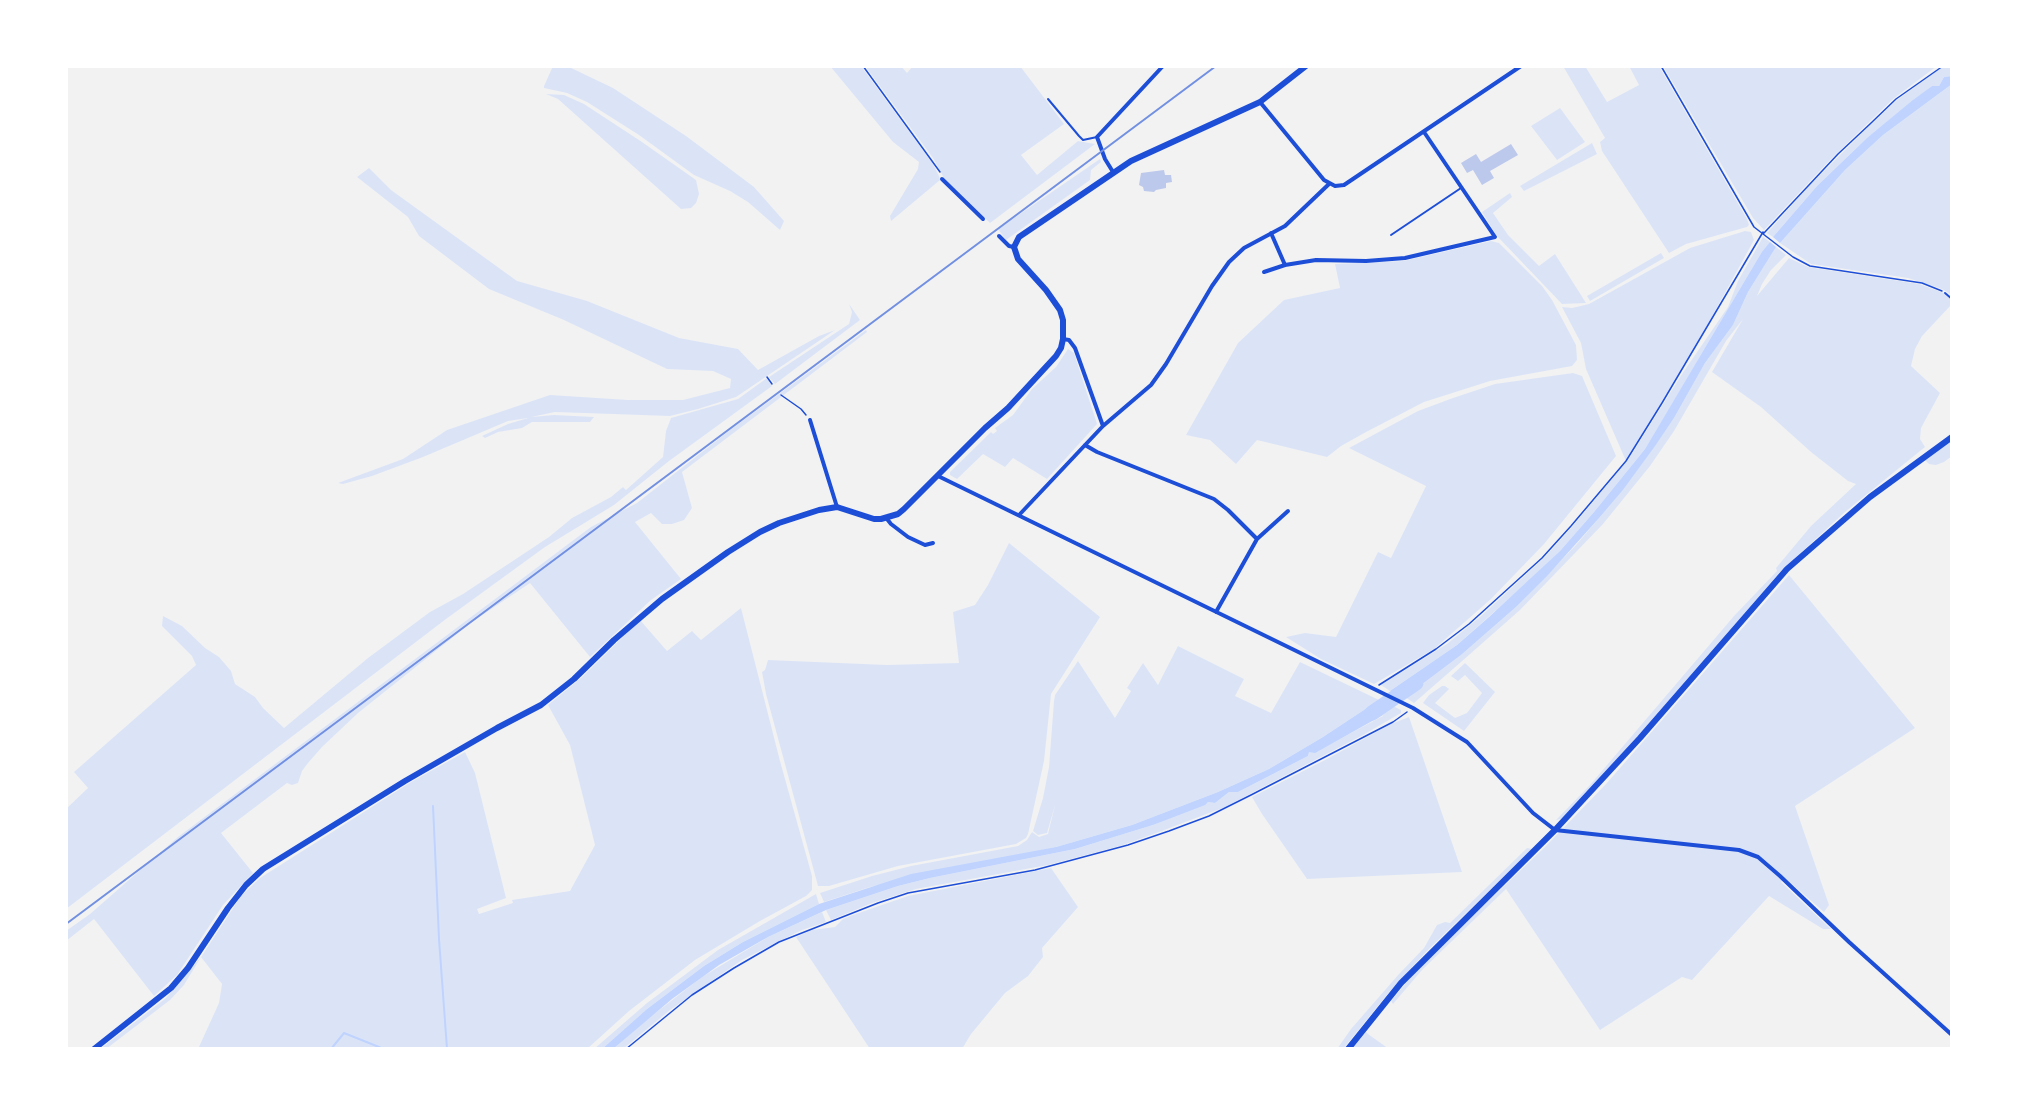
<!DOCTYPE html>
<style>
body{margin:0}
#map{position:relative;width:2018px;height:1115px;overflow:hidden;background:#f2f2f2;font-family:Lato,sans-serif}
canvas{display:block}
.frame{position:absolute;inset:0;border:68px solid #fff;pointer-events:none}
</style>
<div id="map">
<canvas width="2018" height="1115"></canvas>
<div class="frame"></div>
</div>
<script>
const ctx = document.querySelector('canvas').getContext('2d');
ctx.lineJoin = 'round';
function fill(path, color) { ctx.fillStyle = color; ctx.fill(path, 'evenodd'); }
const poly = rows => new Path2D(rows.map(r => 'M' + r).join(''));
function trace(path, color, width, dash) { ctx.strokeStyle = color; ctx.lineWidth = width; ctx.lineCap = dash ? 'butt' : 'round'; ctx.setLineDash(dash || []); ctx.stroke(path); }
fill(poly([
 [553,66,567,66,613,88,686,136,754,187,784,221,780,230,748,202,730,191,694,175,639,135,587,102,567,93,544,88,544,86],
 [830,66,861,66,933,164,939,176,940,180,891,221,890,216,918,169,919,162,893,142],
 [865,66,901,66,907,73,913,66,1020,66,1064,124,1021,155,1037,175,1078,141,1095,144,990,223,944,178,933,158],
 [1563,66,1585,66,1607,102,1639,85,1629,66,1659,66,1747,219,1749,225,1747,227,1686,244,1669,253,1602,151,1600,142,1605,138],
 [1663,66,1937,66,1893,99,1831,159,1764,230,1753,218],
 [1944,66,1952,66,1952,76,1944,77,1939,86,1932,86,1868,137,1817,186,1773,237,1767,233,1809,186,1865,130,1897,100],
 [1952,84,1952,295,1942,289,1908,278,1811,264,1780,243,1845,170,1883,135],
 [546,94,564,95,584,104,642,142,696,180,699,194,696,203,691,208,681,209,558,99],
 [1560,108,1585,142,1557,160,1531,126],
 [1592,143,1597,154,1524,191,1520,186],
 [1100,159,1101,162,1091,170,1090,180,1006,240,998,229],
 [369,168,391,190,517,281,587,301,679,338,738,349,758,370,819,336,835,330,736,397,698,409,670,416,555,412,531,417,554,415,594,417,590,422,532,422,522,428,498,432,485,438,482,436,508,424,528,418,508,421,423,457,372,476,343,484,338,483,403,459,447,430,550,395,628,400,683,400,730,388,731,379,713,371,667,369,564,320,489,289,419,236,408,217,357,177],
 [1510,193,1512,197,1493,213,1508,235,1539,266,1555,254,1586,303,1562,304,1497,236,1482,212],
 [1745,231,1751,232,1754,240,1693,351,1626,461,1586,369,1581,343,1562,307,1572,308,1589,304,1690,248],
 [1763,237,1770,242,1645,449,1594,512,1560,551,1529,581,1457,645,1390,691,1381,685,1447,644,1481,616,1545,557,1572,527,1628,460,1682,374,1728,307,1738,281],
 [1491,241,1499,243,1542,286,1552,300,1576,345,1577,360,1572,366,1490,381,1424,402,1366,432,1341,446,1327,457,1257,440,1236,464,1210,440,1186,435,1238,343,1284,300,1340,288,1335,264,1403,261],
 [1776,247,1786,255,1771,270,1762,284,1757,296,1789,258,1808,267,1919,284,1944,293,1952,300,1952,304,1922,336,1915,349,1911,366,1940,393,1921,428,1920,439,1925,447,1845,512,1780,572,1652,721,1595,783,1561,819,1556,820,1590,785,1734,616,1777,571,1776,568,1811,526,1856,484,1848,481,1811,452,1761,407,1712,372,1743,319,1726,341,1674,431,1650,466,1603,524,1520,610,1461,662,1414,703,1405,697,1461,655,1516,607,1576,545,1623,490,1674,418,1705,363,1733,325,1748,292],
 [1661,253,1664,258,1590,301,1587,296],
 [849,304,860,320,775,384,769,377,849,324,852,312],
 [866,330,867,332,682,472,692,508,684,520,672,524,662,524,651,513,635,522,681,579,651,600,590,657,530,583,472,622,358,713,322,747,308,763,302,771,298,783,292,785,287,783,221,833,253,873,223,905,177,975,154,996,94,919,66,941,66,931,90,914,178,837,591,527,637,503,730,430],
 [1068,349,1074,353,1097,424,1047,479,1013,458,1005,467,983,454,957,479,950,475,950,472,991,432,993,434,997,431,995,428,1013,415,1032,389,1056,367],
 [1573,373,1582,376,1616,456,1544,544,1491,599,1434,649,1374,684,1321,659,1286,637,1305,633,1336,637,1378,552,1391,558,1426,486,1349,448,1418,411,1453,398,1495,384],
 [767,378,772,386,669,461,614,505,545,547,446,619,66,909,66,809,88,788,74,772,196,665,192,656,162,626,163,616,182,626,205,648,219,657,231,671,235,684,255,697,263,708,284,728,368,658,430,612,463,594,549,537,572,518,611,497,623,487,626,490,663,457,666,431,671,418,738,399],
 [1952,440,1952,456,1944,462,1936,465,1929,464,1924,459],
 [1009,543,1100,617,1051,694,1044,761,1028,834,1026,838,1016,844,898,866,829,886,818,886,766,694,762,672,765,670,768,660,887,665,959,663,953,612,975,605,988,585],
 [1789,575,1915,728,1795,806,1829,905,1824,912,1785,878,1781,882,1831,929,1823,929,1769,896,1692,980,1682,977,1600,1030,1506,889,1422,970,1393,1004,1391,1001,1421,965,1545,847,1606,784],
 [741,608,780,761,812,876,812,890,806,896,760,921,695,960,629,1011,587,1049,198,1049,219,1003,222,984,201,957,184,985,170,1000,106,1049,100,1049,166,998,201,957,241,896,260,878,411,782,465,752,475,773,506,898,477,909,479,914,513,903,512,900,570,891,595,845,570,745,548,705,582,677,640,620,667,651,692,631,701,640],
 [1178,646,1244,679,1235,696,1271,713,1300,662,1379,700,1323,737,1269,769,1218,792,1132,825,1056,847,870,887,824,902,820,893,872,876,911,866,1018,846,1027,840,1032,832,1039,837,1048,834,1055,805,1047,833,1038,835,1033,831,1043,798,1049,767,1054,701,1055,695,1078,661,1115,718,1131,691,1127,688,1143,663,1158,685],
 [1465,663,1495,692,1464,731,1423,703,1429,695,1442,686,1445,686,1449,689,1435,703,1455,718,1467,713,1482,693,1465,675,1458,681,1451,676],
 [1391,705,1401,710,1401,713,1363,735,1225,807,1159,832,1120,846,1048,865,916,889,872,903,831,920,826,910,898,886,930,878,1075,849,1153,825,1208,802,1215,803,1229,792,1238,792,1308,756,1309,752,1315,752,1383,716,1384,710],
 [1409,717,1462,872,1307,879,1262,814,1252,797,1325,760,1391,724],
 [1527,848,1532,849,1427,951,1390,991,1343,1049,1337,1049,1351,1029,1399,974,1424,948,1437,925,1445,922,1450,923],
 [1051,868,1078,907,1042,948,1043,957,1028,976,1005,993,971,1034,962,1049,870,1049,796,937,812,930,835,927,843,919,853,915,908,896],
 [816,894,819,904,743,942,704,966,647,1009,602,1049,594,1049,647,1003,718,950],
 [822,912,826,922,802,930,742,960,670,1010,623,1049,613,1049,645,1021,702,977,768,937],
 [1366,1032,1368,1034,1389,1049,1352,1049]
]), '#dbe4f7');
fill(poly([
 [1952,76,1952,84,1883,135,1845,170,1780,243,1773,237,1817,186,1868,137,1913,100,1932,86,1939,86,1944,77],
 [1770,242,1776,247,1748,292,1733,325,1705,363,1674,418,1655,446,1623,490,1600,517,1547,576,1516,607,1461,655,1405,697,1390,691,1457,645,1489,617,1560,551,1594,512,1645,449,1762,252],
 [1379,700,1391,705,1384,710,1383,715,1315,753,1309,752,1308,756,1238,792,1229,792,1215,803,1208,802,1205,805,1153,825,1075,849,930,878,898,886,826,910,768,937,719,965,672,999,613,1049,602,1049,647,1009,704,966,743,942,819,904,911,874,1056,847,1132,825,1218,792,1269,769,1323,737]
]), '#bfd3fe');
trace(poly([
 [433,806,439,939,447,1049],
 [331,1049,344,1033,384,1049]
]), '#bfd3fe', 2);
trace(poly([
 [1372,713,1416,683]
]), '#bfd3fe', 15);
fill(poly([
 [1511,144,1518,155,1490,171,1494,178,1482,185,1473,170,1467,173,1461,163,1476,154,1481,162],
 [1164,170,1165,175,1171,175,1172,182,1166,183,1166,188,1156,190,1154,192,1144,191,1143,187,1139,185,1141,173]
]), '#bdc9ec');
trace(poly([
 [863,66,940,172],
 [1661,66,1754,227,1793,257,1810,266,1922,283,1942,291],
 [1764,233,1838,154,1870,124,1896,99,1943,66],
 [767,377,772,384],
 [781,395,801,409,806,415],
 [1379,685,1436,649,1469,624,1542,558,1571,526,1626,461,1662,403,1763,232],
 [626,1049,692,995,734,968,779,942,878,903,908,893,1035,870,1128,845,1169,831,1209,816,1251,795,1393,722,1407,712]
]), '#1d4ed8', 1.5);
trace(poly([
 [1048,99,1079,136,1083,140,1097,137],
 [1391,235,1461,188],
 [1945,293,1952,299]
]), '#1d4ed8', 2);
trace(poly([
 [1260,102,1324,180,1335,186,1344,185,1521,66],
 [1113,172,1105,159,1097,137,1163,66],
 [942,179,983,219],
 [1271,233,1285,265],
 [999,236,1009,246,1014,247],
 [1264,272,1285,265,1316,260,1366,261,1405,258,1495,237,1424,132],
 [1063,339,1069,340,1075,348,1103,426],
 [810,420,837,507],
 [1085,445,1097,452,1214,499,1228,510,1257,539],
 [938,476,1413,708,1467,742,1533,813,1555,830,1739,850,1758,857,1780,876,1849,942,1952,1035],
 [1020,514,1103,426,1151,385,1166,364,1212,286,1229,262,1244,248,1285,226,1329,184],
 [887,519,891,524,908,537,925,545,933,543],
 [1216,612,1257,539,1288,511]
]), '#1d4ed8', 4);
trace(poly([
 [94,1049,171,988,188,968,228,908,246,885,263,869,405,781,497,728,541,705,574,679,614,640,662,599,728,552,760,532,779,523,819,510,837,507,874,519,881,519,898,514,904,509,985,428,1008,408,1056,356,1061,348,1063,339,1063,320,1060,310,1046,290,1018,259,1014,247,1019,237,1131,161,1260,102,1306,66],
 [1348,1049,1401,983,1555,830,1640,738,1787,569,1870,497,1952,437]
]), '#1d4ed8', 6);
trace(poly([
 [66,924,1216,66]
]), '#7290e2', 2);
</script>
